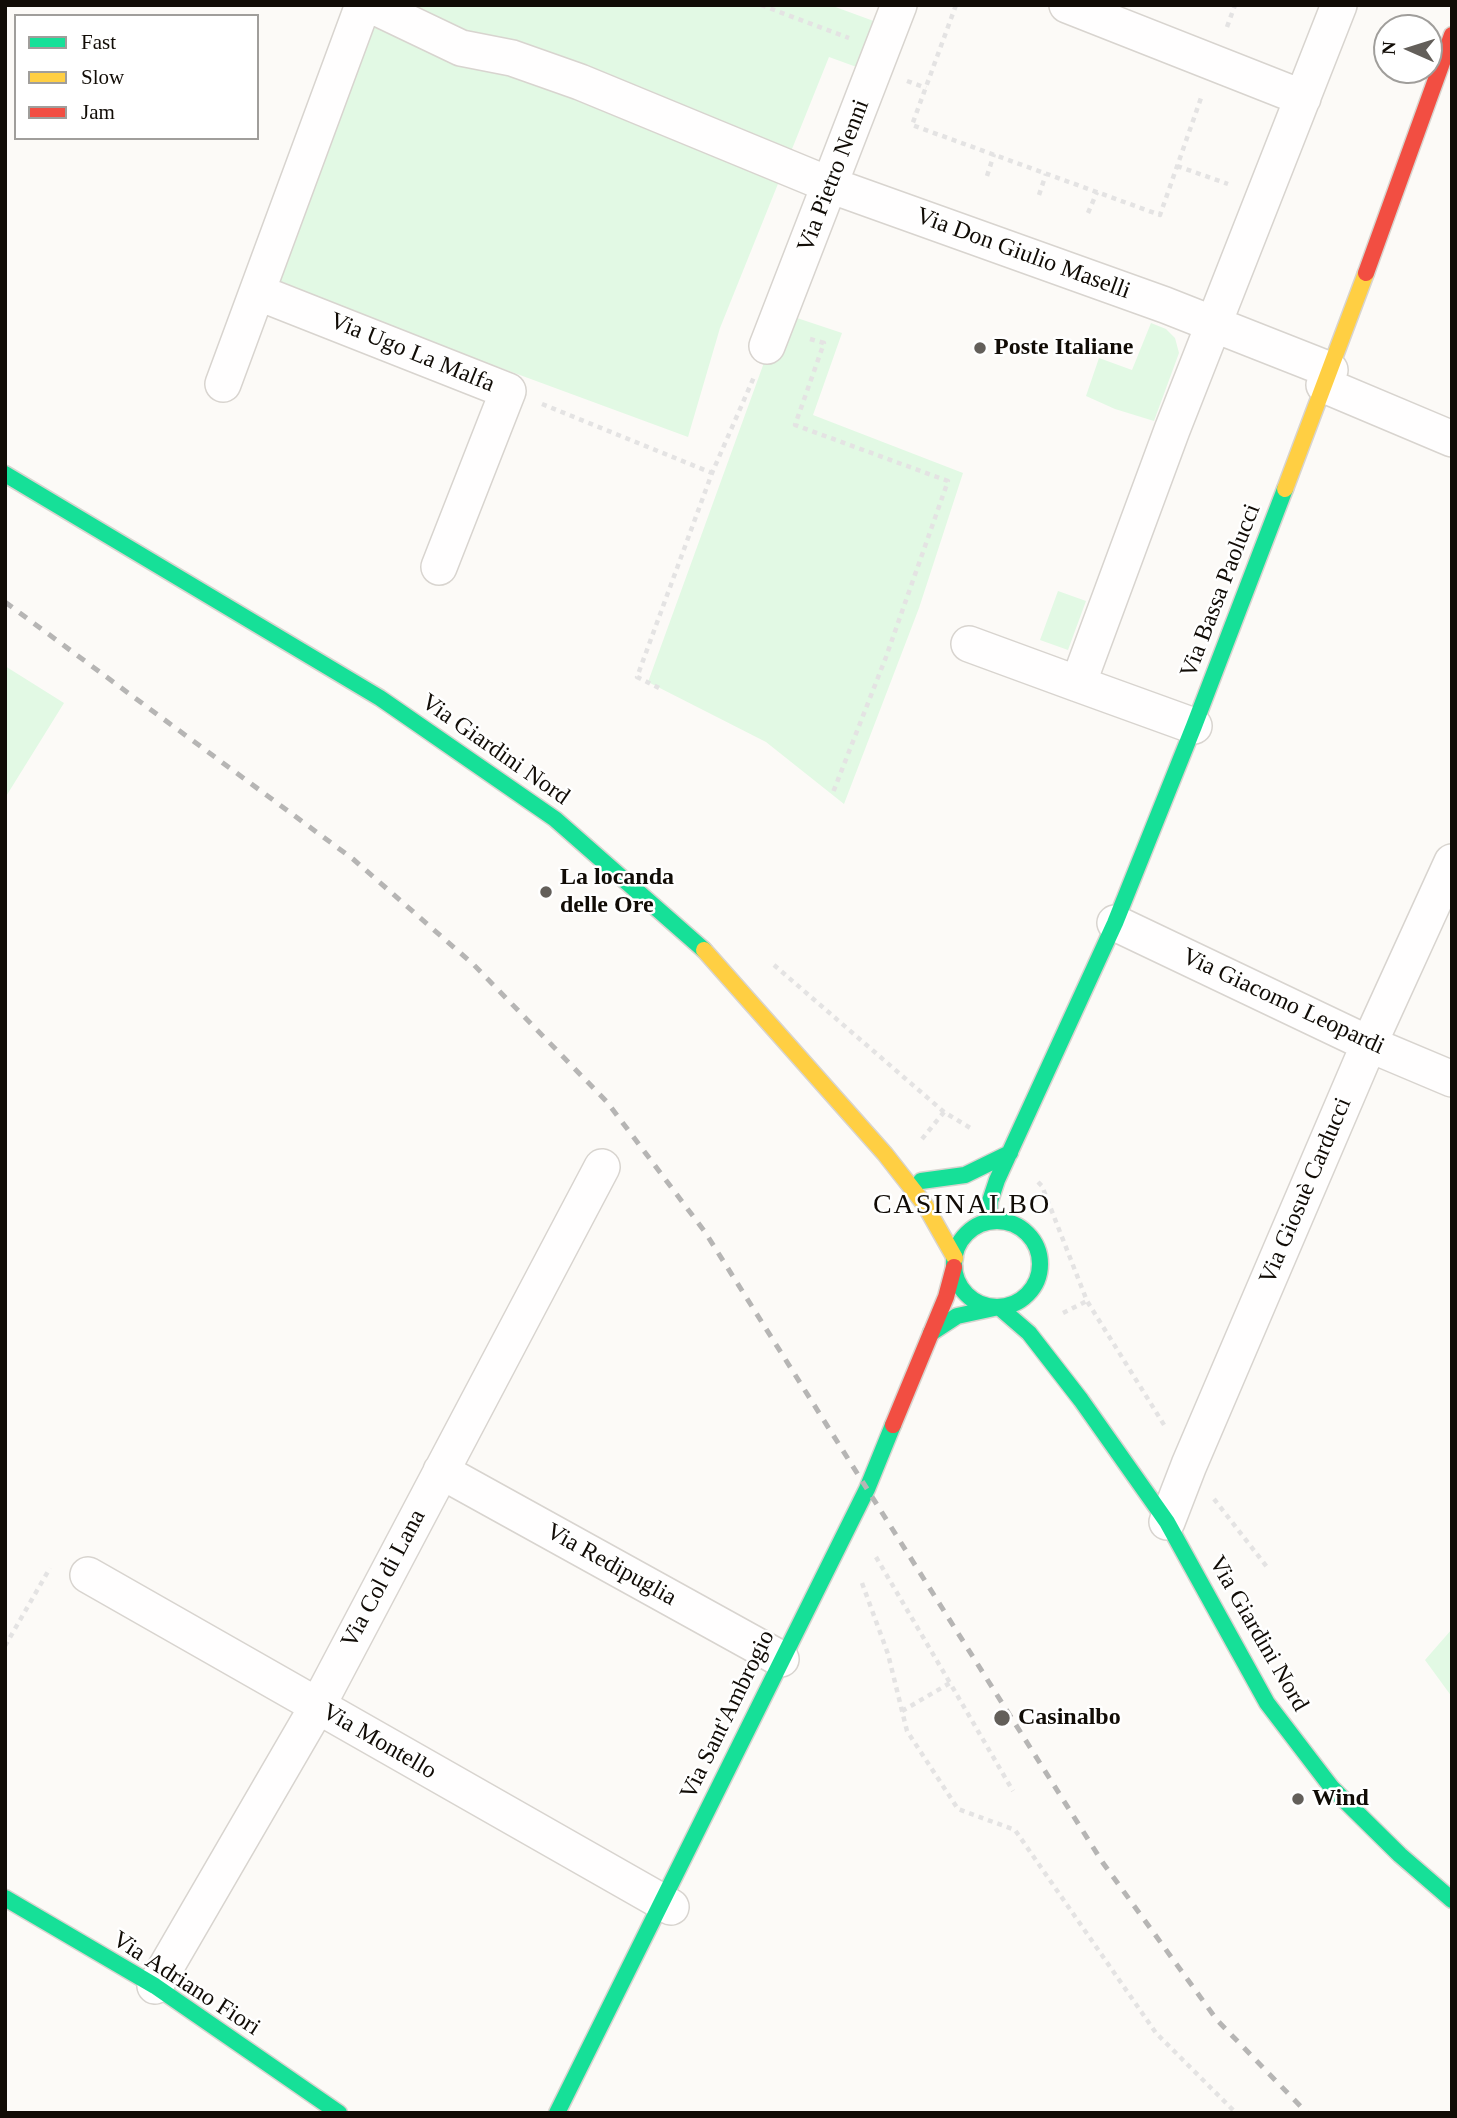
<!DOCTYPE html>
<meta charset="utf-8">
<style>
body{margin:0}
#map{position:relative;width:1457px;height:2118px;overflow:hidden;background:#fcfaf7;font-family:Georgia,serif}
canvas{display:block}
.frame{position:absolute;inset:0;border:7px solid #110c06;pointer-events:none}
.legend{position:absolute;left:14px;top:14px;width:245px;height:126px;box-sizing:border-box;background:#fff;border:2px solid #a09e9b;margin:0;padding:9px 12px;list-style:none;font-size:21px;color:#110c06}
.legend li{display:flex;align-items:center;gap:14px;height:35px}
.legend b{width:35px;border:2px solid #a09e9b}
.north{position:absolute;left:1373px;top:14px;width:70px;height:70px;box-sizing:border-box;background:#fff;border:2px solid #a09e9b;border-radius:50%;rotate:273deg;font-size:19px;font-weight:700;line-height:28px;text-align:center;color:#110c06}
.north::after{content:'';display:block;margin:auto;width:24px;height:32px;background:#635f5a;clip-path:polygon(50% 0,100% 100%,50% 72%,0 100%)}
</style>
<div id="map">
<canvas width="1457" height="2118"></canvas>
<div class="frame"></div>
<ul class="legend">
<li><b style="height:9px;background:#16e098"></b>Fast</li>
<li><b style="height:9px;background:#ffcf43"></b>Slow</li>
<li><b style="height:9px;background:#f24e42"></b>Jam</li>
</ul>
<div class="north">N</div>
</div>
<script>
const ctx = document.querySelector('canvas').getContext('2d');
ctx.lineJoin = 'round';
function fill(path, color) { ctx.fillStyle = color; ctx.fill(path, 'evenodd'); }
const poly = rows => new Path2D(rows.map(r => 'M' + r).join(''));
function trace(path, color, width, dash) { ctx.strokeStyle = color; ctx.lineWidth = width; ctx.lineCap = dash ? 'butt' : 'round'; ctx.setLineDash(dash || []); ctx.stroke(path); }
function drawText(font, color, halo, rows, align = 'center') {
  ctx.font = font + ' Georgia,serif'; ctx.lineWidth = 5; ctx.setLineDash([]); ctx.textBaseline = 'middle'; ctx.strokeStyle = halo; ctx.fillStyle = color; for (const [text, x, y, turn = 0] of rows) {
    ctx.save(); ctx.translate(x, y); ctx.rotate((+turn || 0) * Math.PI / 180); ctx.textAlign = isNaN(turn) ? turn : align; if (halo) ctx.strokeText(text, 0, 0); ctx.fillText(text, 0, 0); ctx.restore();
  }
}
fill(poly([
 [363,5,830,5,890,27,873,73,829,57,720,328,688,437,406,333,263,274],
 [782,313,842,333,813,415,963,473,919,608,844,804,766,742,648,682],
 [1151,323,1166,329,1175,338,1179,353,1154,421,1115,409,1086,396,1099,358,1132,370],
 [1058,591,1086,601,1068,650,1040,640],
 [5,666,64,703,5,798],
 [1452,1629,1452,1697,1425,1660]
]), '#e2f9e4');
const street = poly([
 [371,5,461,48,512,58,580,82,830,185,1165,305,1330,370],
 [1067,5,1303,98],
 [257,292,508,391,439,567],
 [767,346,899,5],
 [223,384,363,5],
 [1324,385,1452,439],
 [969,644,1078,684],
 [1194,726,1078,684,1172,430,1339,5],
 [1115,923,1369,1044,1452,1079],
 [441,1471,781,1659],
 [1167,1522,1189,1465,1369,1044,1452,862],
 [88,1575,671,1907],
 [155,1986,317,1707,602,1167]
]);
const fast = poly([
 [5,474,380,698,555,819,704,950],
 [921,1181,965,1175,1010,1153],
 [989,1221,990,1201,997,1180,1115,923,1194,726,1285,489],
 '954 1264a43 43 0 1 1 86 0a43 43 0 1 1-86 0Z',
 [931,1333,957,1316,999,1307,1029,1333,1081,1400,1167,1522,1267,1703,1332,1788,1400,1855,1452,1900],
 [5,1898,155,1986,339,2113],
 [557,2113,867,1489,893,1425]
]);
const slow = poly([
 [1285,489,1366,273],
 [704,950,885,1154,925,1205,955,1258]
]);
const jam = poly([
 [1366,273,1452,35],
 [893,1425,946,1297,954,1267]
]);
trace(street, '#d8d4cf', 38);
trace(fast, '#d8d4cf', 19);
trace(slow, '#d8d4cf', 19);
trace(jam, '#d8d4cf', 19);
trace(poly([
 [761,5,849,38],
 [956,5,912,125,1160,215,1201,98],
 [1227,27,1235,5],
 [907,81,926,88],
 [1177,166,1228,184],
 [987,176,994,154],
 [1039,195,1046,174],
 [1088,213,1097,192],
 [810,339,824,343,795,425,948,481,886,657,832,795],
 [542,404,712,473],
 [659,688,637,677,712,473,754,377],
 [774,965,944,1112,972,1129],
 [922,1139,944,1112],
 [1038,1182,1042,1186,1087,1301,1166,1428],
 [1063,1313,1087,1301],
 [1214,1499,1267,1567],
 [876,1557,950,1683],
 [862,1583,888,1654,907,1731,958,1809,1015,1830,1156,2033,1236,2113],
 [5,1646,50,1568],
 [902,1711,950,1683,1013,1791]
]), '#e4e3e3', 4.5, [5, 5]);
trace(street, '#fffefe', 35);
trace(fast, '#16e098', 16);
trace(slow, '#ffcf43', 16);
trace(jam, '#f24e42', 16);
trace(poly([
 [5,602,353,859,474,965,607,1102,705,1232,1103,1863,1217,2020,1307,2113]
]), '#b6b5b4', 5, [9, 9]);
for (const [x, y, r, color] of [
 [980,348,7,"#635f5a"],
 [546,892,7,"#635f5a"],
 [1002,1718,9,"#635f5a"],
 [1298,1799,7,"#635f5a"]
]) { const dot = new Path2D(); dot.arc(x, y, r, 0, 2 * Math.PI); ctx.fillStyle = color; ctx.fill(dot); trace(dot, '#fff', 2.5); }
drawText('24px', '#110c06', '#fff', [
 ["Via Pietro Nenni",834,176,-69],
 ["Via Don Giulio Maselli",1023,254,20],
 ["Via Ugo La Malfa",412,353,22],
 ["Via Bassa Paolucci",1221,591,-69],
 ["Via Giardini Nord",495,750,35],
 ["Via Giacomo Leopardi",1283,1002,25],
 ["Via Giosuè Carducci",1306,1191,-67],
 ["Via Redipuglia",611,1565,29],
 ["Via Col di Lana",384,1579,-62],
 ["Via Giardini Nord",1258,1634,60],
 ["Via Sant'Ambrogio",728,1715,-64],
 ["Via Montello",379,1742,30],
 ["Via Adriano Fiori",186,1984,33]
]);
drawText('bold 24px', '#110c06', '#fff', [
 ["Poste Italiane",994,348],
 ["La locanda",560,878],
 ["delle Ore",560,906],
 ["Casinalbo",1018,1718],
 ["Wind",1312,1799]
], 'left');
ctx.letterSpacing = '2px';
drawText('28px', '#110c06', '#fff', [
 ["CASINALBO",962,1206]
]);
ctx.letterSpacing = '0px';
</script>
